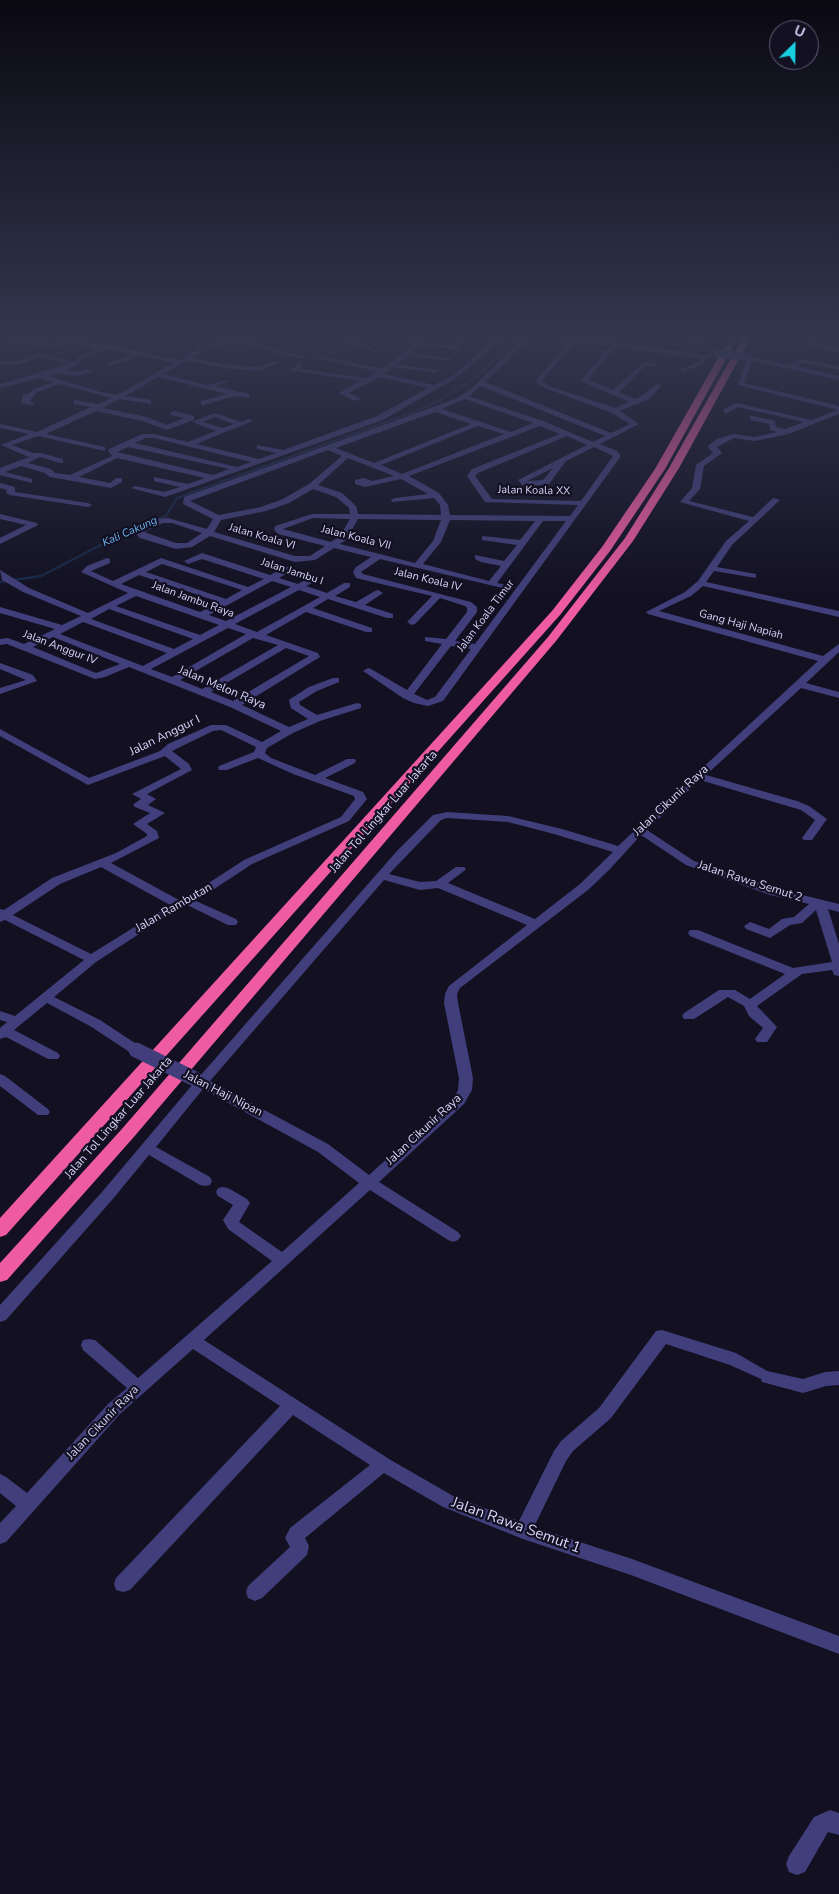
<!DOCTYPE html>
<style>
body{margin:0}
#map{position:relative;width:839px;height:1894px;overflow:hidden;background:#121021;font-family:"Nunito Sans",sans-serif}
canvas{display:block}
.north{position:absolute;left:769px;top:20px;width:50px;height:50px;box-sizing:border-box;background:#121021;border:1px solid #615e78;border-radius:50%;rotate:23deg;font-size:14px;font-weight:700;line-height:20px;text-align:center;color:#d8d4fa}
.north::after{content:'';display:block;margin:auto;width:18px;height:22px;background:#18cfe2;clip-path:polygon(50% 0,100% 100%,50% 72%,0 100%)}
</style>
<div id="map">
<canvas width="839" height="1894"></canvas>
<div class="north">U</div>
</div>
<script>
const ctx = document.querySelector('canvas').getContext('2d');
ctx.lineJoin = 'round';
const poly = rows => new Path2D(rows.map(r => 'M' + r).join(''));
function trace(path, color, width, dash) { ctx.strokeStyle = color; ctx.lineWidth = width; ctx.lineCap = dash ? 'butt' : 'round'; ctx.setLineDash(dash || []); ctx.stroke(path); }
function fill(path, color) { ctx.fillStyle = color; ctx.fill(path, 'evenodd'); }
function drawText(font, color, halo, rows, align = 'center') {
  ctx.font = font + ' "Nunito Sans",sans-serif'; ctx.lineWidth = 4.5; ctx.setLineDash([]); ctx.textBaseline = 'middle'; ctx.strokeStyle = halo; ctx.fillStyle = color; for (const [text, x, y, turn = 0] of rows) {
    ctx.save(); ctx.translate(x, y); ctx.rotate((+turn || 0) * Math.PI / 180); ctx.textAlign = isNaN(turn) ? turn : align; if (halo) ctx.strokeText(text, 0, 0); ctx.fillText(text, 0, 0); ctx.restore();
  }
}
trace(poly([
 [158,520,166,516,177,498,419,410,440,400,480,374,518,337]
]), '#152846', 2);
trace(poly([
 [157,520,161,518],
 [0,582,41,576,126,532,145,527]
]), '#152846', 2.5);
fill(poly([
 [0,337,35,337,32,339,51,344,64,339,62,337,71,337,87,343,107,345,179,360,199,349,237,337,247,337,242,340,305,357,302,359,235,342,203,351,192,358,223,364,258,367,276,361,279,363,258,371,223,368,187,361,163,374,207,385,227,380,227,382,215,386,249,394,249,398,235,396,204,405,201,405,201,401,227,394,158,377,125,396,151,400,151,404,119,399,103,408,147,417,167,425,184,418,171,415,170,413,174,411,194,416,194,420,167,430,142,421,96,411,46,434,105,447,105,451,38,436,12,445,33,453,41,453,63,459,63,463,60,463,40,457,28,463,51,469,55,473,70,475,112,456,108,451,109,449,142,434,154,434,188,442,216,431,192,422,215,413,241,422,249,419,253,421,196,444,259,459,276,453,257,449,257,445,283,450,377,416,428,388,379,377,349,393,361,399,354,401,339,393,360,381,289,370,300,363,303,365,299,369,367,378,378,372,314,357,314,355,382,369,414,344,397,337,406,337,420,342,449,346,460,337,466,337,456,347,460,348,460,350,420,346,412,353,450,358,453,360,452,361,407,356,397,364,435,370,437,371,437,373,393,367,383,374,434,385,452,376,497,337,504,337,456,378,383,420,165,497,131,488,135,486,164,492,180,487,154,481,154,477,188,484,205,478,117,458,79,477,110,483,116,478,122,478,122,482,111,488,50,477,45,473,21,466,5,472,32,479,32,483,0,475,0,468,29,457,1,445,29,434,0,428,0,424,37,432,91,407,74,404,74,400,99,404,111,398,60,384,37,392,30,401,34,403,33,405,21,403,23,395,30,393,32,390,53,382,40,378,0,388,0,384,68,364,38,357,18,365,0,365,0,361,17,361,37,353,73,362,82,355,97,349,70,341,52,348,0,339,0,337],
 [108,349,131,354,107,364,107,366,109,367,138,355,174,363,117,395,101,392,48,376,58,373,75,376,91,372,92,371,89,369,75,372,66,370,77,365,86,357,108,349],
 [215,417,234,424,223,428,203,422,215,417],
 [146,438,154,438,251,462,237,467,135,443,146,438],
 [128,447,229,469,213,475,117,452,128,447],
 [336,337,345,337,380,351,375,352,336,337],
 [524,337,531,337,485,382,611,433,630,424,612,413,545,388,536,382,536,380,569,341,545,337,566,337,667,349,705,356,710,353,713,355,699,366,683,372,681,371,681,369,695,364,701,359,616,347,588,380,613,390,645,361,657,365,654,367,646,365,619,392,635,399,643,395,656,384,662,385,649,399,620,411,639,424,600,444,617,451,621,456,443,701,428,706,414,703,403,698,363,671,368,668,371,669,407,690,442,644,425,641,425,637,446,639,467,612,467,608,465,606,440,598,415,624,412,625,407,622,432,596,356,578,353,572,356,567,371,557,334,548,315,560,295,562,210,536,192,547,176,549,140,538,134,532,158,519,168,518,207,529,213,519,183,504,184,497,455,399,471,389,524,337],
 [575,342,610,346,581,381,629,402,615,408,549,386,542,381,575,342],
 [481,386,605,436,593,442,543,421,469,396,481,386],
 [465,399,533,423,511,432,442,409,465,399],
 [435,412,471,424,374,463,336,448,435,412],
 [478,426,504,434,402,474,381,465,478,426],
 [540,426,560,434,472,469,467,476,485,502,578,505,570,516,450,515,448,505,439,493,409,476,540,426],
 [567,436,587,445,518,480,522,485,532,486,549,484,566,461,594,447,611,455,613,456,581,501,492,499,475,476,478,473,567,436],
 [328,450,342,456,309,484,283,499,261,507,219,515,190,501,328,450],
 [348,458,394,476,372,481,364,478,355,480,355,484,365,487,401,479,428,494,395,498,391,500,392,502,434,498,440,505,441,515,358,514,356,506,342,493,318,485,348,458],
 [553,468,543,480,527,481,553,468],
 [313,489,336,497,349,508,350,514,312,514,275,526,274,530,278,534,325,546,310,556,295,556,214,532,221,520,266,511,289,503,313,489],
 [313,518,350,519,340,536,331,542,283,529,313,518],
 [358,519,441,520,433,541,415,563,340,544,346,540,358,519],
 [450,520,535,521,520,540,482,536,482,540,517,545,504,561,475,555,475,559,481,562,501,566,489,581,423,564,441,542,450,520],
 [543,521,566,521,475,644,455,641,477,612,477,607,471,602,363,574,361,572,380,559,511,590,511,586,497,583,543,521],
 [163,523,172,523,202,533,187,543,176,543,144,532,163,523],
 [451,646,471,649,435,697,427,700,414,694,451,646],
 [672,337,699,338,709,337,700,342,672,337],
 [809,342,839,349,839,353,807,345,807,343,809,342],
 [750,356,789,365,802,359,839,366,839,370,803,363,797,366,839,376,839,380,752,361,744,383,839,406,839,414,788,434,755,441,734,438,717,447,722,453,704,466,700,489,689,501,753,517,773,498,780,500,732,545,717,567,756,574,756,578,714,571,706,582,839,611,839,617,703,586,691,596,659,611,823,656,839,644,839,652,806,683,839,692,839,698,801,688,706,775,797,801,809,806,827,819,812,840,804,840,802,838,815,820,801,810,700,780,647,830,694,861,778,889,839,904,839,912,828,909,839,944,839,976,834,975,832,970,802,974,757,1006,777,1027,767,1042,757,1042,755,1039,763,1028,749,1016,744,1006,728,997,694,1019,684,1019,682,1016,684,1013,719,990,735,990,750,999,785,974,690,936,688,933,690,930,698,930,793,968,832,962,816,910,802,923,790,925,770,938,746,929,744,926,750,922,769,929,782,919,794,917,809,904,770,895,686,865,641,835,610,869,588,890,460,988,457,994,458,1003,473,1078,472,1090,464,1104,379,1182,458,1232,461,1236,458,1240,453,1242,448,1240,370,1190,204,1340,389,1459,455,1497,519,1521,554,1451,561,1441,599,1408,656,1331,662,1330,736,1353,767,1371,803,1379,825,1372,839,1371,839,1385,826,1386,803,1393,762,1382,761,1379,730,1365,666,1344,611,1418,573,1451,566,1461,534,1527,632,1559,839,1636,839,1654,631,1575,523,1539,443,1507,384,1473,305,1538,309,1546,307,1555,262,1598,255,1601,248,1598,246,1592,248,1586,290,1547,285,1538,290,1528,370,1465,293,1415,130,1590,123,1592,116,1590,114,1584,116,1578,280,1406,193,1349,120,1414,6,1542,0,1544,0,1523,16,1506,0,1493,0,1474,6,1477,27,1493,108,1404,127,1388,83,1350,81,1345,83,1340,89,1339,95,1340,138,1378,272,1261,228,1229,223,1220,233,1205,218,1196,216,1192,218,1188,223,1187,228,1188,247,1199,250,1203,239,1222,282,1252,359,1183,318,1152,203,1089,156,1147,210,1177,212,1181,210,1185,205,1186,200,1185,149,1155,112,1200,6,1320,0,1322,0,1305,102,1192,193,1084,188,1079,190,1076,200,1076,396,852,433,815,447,812,508,816,562,829,618,846,818,661,648,614,646,612,685,592,698,581,726,541,749,521,680,502,692,488,696,465,713,453,708,447,709,445,717,439,733,434,755,437,777,432,770,430,769,424,750,420,750,416,753,416,775,421,776,427,785,429,804,422,738,407,727,413,724,413,724,409,737,403,811,420,838,410,738,385,747,358,750,356],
 [447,818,508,822,554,834,613,852,580,884,535,919,448,883,464,871,466,869,464,867,456,867,436,881,420,882,389,874,441,820,447,818],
 [384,880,420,890,438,888,527,925,449,986,445,994,444,1003,459,1078,458,1090,454,1098,369,1175,328,1144,210,1081,384,880],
 [0,483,15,487,15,492,88,503,92,505,88,507,10,495,6,493,7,490,0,488,0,483],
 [0,514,37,523,38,525,0,544,0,538,26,525,0,519,0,514],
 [202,553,270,575,285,567,291,567,291,571,279,578,298,584,312,576,318,576,318,580,306,586,327,593,344,583,350,583,350,587,335,596,356,602,375,591,378,590,383,593,365,605,393,614,393,618,387,618,328,599,313,608,372,628,372,632,366,632,306,612,266,635,318,653,320,657,242,705,289,727,308,719,291,708,289,701,290,699,309,687,333,678,339,678,339,682,317,691,299,702,300,705,317,715,357,703,361,704,361,708,320,721,293,733,267,748,265,753,271,758,315,775,347,759,355,759,356,761,355,763,325,778,363,792,367,799,349,821,252,864,196,901,236,919,238,922,236,925,228,925,187,905,162,919,96,962,54,997,100,1020,141,1047,143,1050,141,1053,131,1053,90,1026,47,1003,14,1030,58,1053,60,1056,58,1059,48,1059,6,1037,0,1039,0,1028,7,1022,0,1020,0,1011,15,1016,84,960,5,920,0,922,0,909,4,910,52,878,116,853,147,836,147,834,133,824,150,813,135,807,133,805,135,803,141,799,132,794,181,769,165,756,88,785,0,736,0,729,89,778,160,751,168,744,211,725,226,725,262,742,281,731,230,707,129,667,105,677,95,679,7,644,0,645,0,639,8,638,24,644,55,629,0,613,0,607,62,625,81,616,23,592,2,580,0,570,29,588,88,613,128,593,81,572,87,566,107,558,110,559,110,563,91,571,113,581,161,558,248,587,264,579,202,559,188,564,184,561,202,553],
 [162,564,242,590,226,599,146,572,162,564],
 [139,575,219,602,200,612,121,584,139,575],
 [272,581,291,587,226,621,209,615,272,581],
 [299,590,320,597,257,632,235,624,299,590],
 [136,596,219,625,200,635,116,606,136,596],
 [109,609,193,639,174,649,91,619,109,609],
 [83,622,167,653,143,666,60,634,83,622],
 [228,628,246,634,172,677,151,669,228,628],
 [53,637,120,664,96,673,33,647,53,637],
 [253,638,278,645,202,689,180,680,253,638],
 [286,648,309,656,233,701,211,692,286,648],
 [221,730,256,747,254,752,219,766,218,768,219,770,227,770,258,758,293,774,354,796,355,799,341,817,244,860,201,888,179,900,111,863,159,838,157,831,147,824,165,813,148,805,156,799,147,794,192,770,189,764,172,751,213,731,221,730],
 [101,867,170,905,91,954,13,915,60,884,101,867],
 [0,663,33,675,37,681,0,694,0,688,26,680,0,669,0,663],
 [0,1074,5,1076,48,1109,50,1112,48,1115,38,1115,0,1086,0,1074],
 [830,1810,839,1813,839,1835,828,1832,805,1872,797,1875,789,1872,786,1864,789,1856,814,1817,830,1810]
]), '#413f7b');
fill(poly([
 [730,337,738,337,665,469,610,551,560,615,6,1235,0,1237,0,1218,552,611,602,547,655,469,730,337],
 [743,337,751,337,679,468,633,541,556,641,133,1138,7,1280,0,1282,0,1263,121,1130,548,637,625,538,669,468,743,337]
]), '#ee5ba2');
trace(poly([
 [717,353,749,357]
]), '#413f7b', 8);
trace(poly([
 [136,1050,195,1079]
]), '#413f7b', 15);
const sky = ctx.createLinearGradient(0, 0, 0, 602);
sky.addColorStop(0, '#0a0912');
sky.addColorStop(0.56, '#33374e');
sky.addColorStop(1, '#33374e00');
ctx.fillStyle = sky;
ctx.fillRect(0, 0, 839, 602);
drawText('11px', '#d8d4fa', '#121021', [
 ["Jalan Koala XX",534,491,1],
 ["Jalan Koala VI",262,537,16],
 ["Jalan Koala VII",356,538,14],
 ["Jalan Jambu I",292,572,18],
 ["Jalan Koala IV",428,580,14],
 ["Jalan Jambu Raya",193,600,20],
 ["Jalan Koala Timur",486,616,-53],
 ["Gang Haji Napiah",741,625,15],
 ["Jalan Anggur IV",60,648,21]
]);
drawText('italic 11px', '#6cb4f0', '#121021', [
 ["Kali Cakung",130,532,-24]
]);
drawText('12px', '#d8d4fa', '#121021', [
 ["Jalan Melon Raya",222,688,23],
 ["Jalan Anggur I",165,736,-26],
 ["Jalan Cikunir Raya",671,801,-43],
 ["Jalan Tol Lingkar Luar Jakarta",384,812,-49],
 ["Jalan Rawa Semut 2",750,882,18],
 ["Jalan Rambutan",174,908,-30],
 ["Jalan Haji Nipan",223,1094,27],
 ["Jalan Tol Lingkar Luar Jakarta",119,1118,-49],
 ["Jalan Cikunir Raya",424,1130,-43],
 ["Jalan Cikunir Raya",103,1423,-46]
]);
drawText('15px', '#d8d4fa', '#121021', [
 ["Jalan Rawa Semut 1",516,1526,20]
]);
</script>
